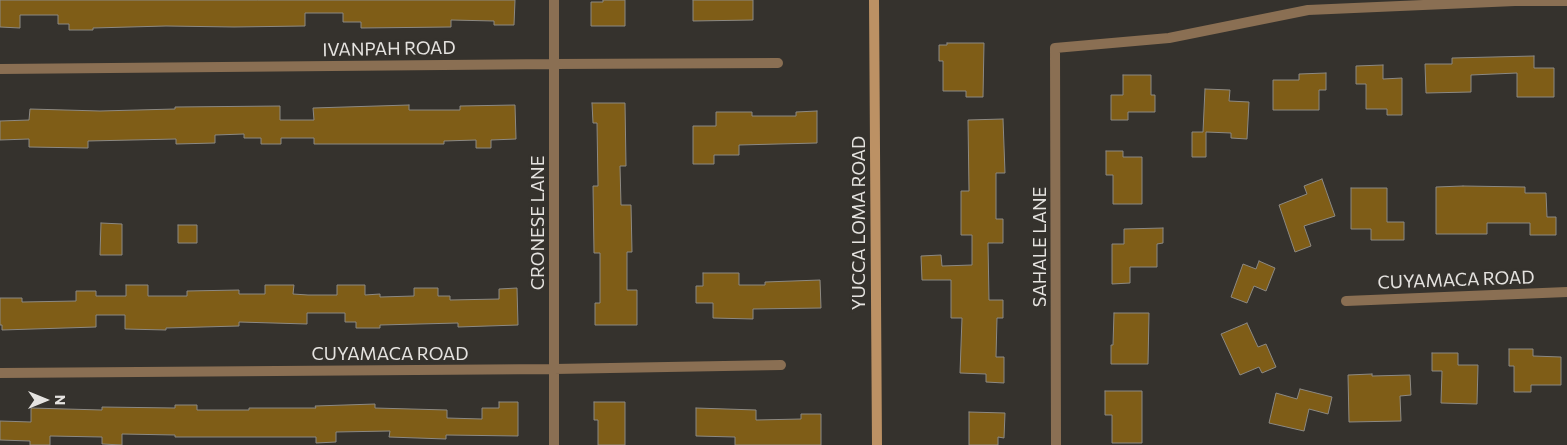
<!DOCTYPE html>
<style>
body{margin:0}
#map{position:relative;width:1567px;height:445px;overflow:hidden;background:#35322d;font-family:Commissioner,sans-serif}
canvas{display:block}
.north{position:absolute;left:20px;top:375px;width:50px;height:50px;-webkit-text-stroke:4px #35322d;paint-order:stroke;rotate:90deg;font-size:14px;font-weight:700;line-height:20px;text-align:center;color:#e5e3e0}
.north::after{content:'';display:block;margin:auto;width:18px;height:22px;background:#e5e3e0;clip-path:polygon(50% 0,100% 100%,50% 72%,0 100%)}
</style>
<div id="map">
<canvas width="1567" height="445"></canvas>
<div class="north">N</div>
</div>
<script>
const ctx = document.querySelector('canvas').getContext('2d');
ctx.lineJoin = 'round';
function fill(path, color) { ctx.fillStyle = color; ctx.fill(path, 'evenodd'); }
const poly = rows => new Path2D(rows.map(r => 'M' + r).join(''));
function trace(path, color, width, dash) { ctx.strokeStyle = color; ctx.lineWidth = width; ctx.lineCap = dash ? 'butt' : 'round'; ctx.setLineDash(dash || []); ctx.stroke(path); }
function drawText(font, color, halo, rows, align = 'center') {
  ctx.font = font + ' Commissioner,sans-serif'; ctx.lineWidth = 5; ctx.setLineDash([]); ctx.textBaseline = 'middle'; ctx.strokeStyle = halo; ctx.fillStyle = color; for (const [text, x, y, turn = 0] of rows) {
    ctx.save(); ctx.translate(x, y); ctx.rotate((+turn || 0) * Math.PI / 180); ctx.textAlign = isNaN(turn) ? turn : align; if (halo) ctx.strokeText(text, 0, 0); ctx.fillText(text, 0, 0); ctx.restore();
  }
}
const building = poly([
 [0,0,515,0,514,25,494,25,494,21,451,20,451,27,361,28,361,22,343,22,343,13,305,13,305,26,234,27,166,26,93,28,93,30,69,30,69,24,58,24,58,15,20,15,20,28,0,27,0,0],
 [603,0,625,0,625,26,591,26,591,2,603,2,603,0],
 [693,0,753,0,753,20,693,21,693,0],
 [947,43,984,43,983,97,966,97,966,91,943,91,943,61,939,61,939,45,947,45,947,43],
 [1534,56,1534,68,1554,68,1554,97,1517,97,1517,73,1471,75,1471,92,1426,93,1425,64,1452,64,1452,58,1534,56],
 [1383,65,1383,79,1402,78,1402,115,1387,115,1387,109,1366,109,1366,84,1356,84,1356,66,1383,65],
 [1326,73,1326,90,1319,90,1319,110,1273,110,1273,80,1299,80,1299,74,1326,73],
 [1123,75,1151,75,1151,95,1155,95,1155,112,1128,112,1128,120,1111,120,1111,95,1123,95,1123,75],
 [1205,89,1230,90,1229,101,1249,102,1247,139,1231,138,1231,133,1206,132,1206,157,1192,157,1192,132,1203,132,1205,89],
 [592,103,625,103,626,166,620,166,621,205,631,205,632,252,627,252,627,290,637,290,637,325,595,325,595,303,600,303,600,253,594,253,593,186,598,186,597,123,593,123,592,103],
 [409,105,409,110,460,110,460,106,515,105,516,139,491,140,491,148,476,148,476,140,444,141,444,144,314,144,314,138,281,138,281,144,261,144,261,138,244,138,244,134,215,135,215,143,176,144,176,139,88,141,88,148,29,147,29,139,0,140,0,121,29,120,30,109,100,111,175,109,175,107,280,106,280,120,314,120,313,108,409,105],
 [817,111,817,143,739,145,739,155,714,155,714,164,693,164,693,126,716,126,716,112,752,112,752,116,796,116,796,112,817,111],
 [1003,119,1005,173,996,173,996,219,1003,219,1003,243,988,243,989,300,1003,300,1003,318,997,318,996,357,1004,357,1004,383,986,382,986,374,960,373,962,318,951,318,951,280,922,280,921,256,941,255,942,266,972,265,972,235,961,235,961,191,969,191,968,120,1003,119],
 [1106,151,1123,151,1123,157,1142,157,1142,204,1113,204,1113,175,1106,175,1106,151],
 [1322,179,1335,216,1304,226,1311,246,1295,252,1279,205,1307,194,1304,186,1322,179],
 [1463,186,1525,187,1525,193,1546,193,1547,217,1556,217,1556,235,1530,235,1530,223,1487,223,1487,234,1436,234,1436,187,1463,186],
 [1351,188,1387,188,1387,222,1404,222,1404,240,1371,240,1371,229,1351,229,1351,188],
 [101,223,122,224,122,255,100,255,101,223],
 [178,225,197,225,197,243,178,243,178,225],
 [1163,228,1163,243,1157,244,1157,267,1130,267,1130,283,1112,284,1112,244,1124,244,1124,229,1163,228],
 [1259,261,1275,268,1266,291,1254,286,1247,303,1231,297,1243,264,1256,269,1259,261],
 [703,273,739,273,739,285,765,285,765,282,820,280,821,308,753,309,753,319,713,318,713,303,696,303,696,286,703,286,703,273],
 [126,285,148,285,148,296,187,296,187,291,239,290,239,294,265,294,265,285,294,285,293,294,308,295,337,295,337,285,365,285,365,295,380,294,380,297,414,296,414,288,438,288,438,296,450,296,450,300,499,299,499,289,517,288,518,325,458,327,458,323,380,325,380,328,356,328,356,322,345,322,345,313,307,313,307,324,239,322,239,326,166,328,166,330,125,329,125,315,96,315,96,327,2,330,2,325,0,325,0,298,22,298,22,302,76,301,76,291,96,291,96,296,126,296,126,285],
 [1114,313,1149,313,1148,364,1111,364,1111,345,1113,345,1114,313],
 [1247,323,1258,347,1266,344,1276,367,1262,373,1259,367,1240,375,1221,334,1247,323],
 [1509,349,1533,349,1533,356,1561,357,1561,385,1531,385,1531,392,1514,392,1514,366,1509,366,1509,349],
 [1432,353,1458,353,1458,365,1478,365,1477,404,1441,403,1442,371,1432,371,1432,353],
 [1372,374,1372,376,1410,375,1411,395,1400,396,1401,421,1349,422,1348,375,1372,374],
 [1300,389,1332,397,1328,414,1309,409,1304,431,1269,423,1276,393,1297,399,1300,389],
 [1105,391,1142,391,1142,443,1112,443,1112,415,1105,415,1105,391],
 [499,402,518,402,518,436,446,435,446,439,389,437,390,431,336,432,336,442,316,443,316,437,175,437,175,435,122,434,122,445,102,444,102,437,50,436,50,445,30,445,30,441,0,440,0,421,31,422,31,408,102,410,102,407,175,408,175,405,197,405,197,410,249,410,249,408,316,408,315,406,375,404,375,408,447,410,447,418,482,419,482,408,499,408,499,402],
 [594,402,625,402,625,445,598,445,598,420,594,420,594,402],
 [696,408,756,410,756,420,801,419,801,414,821,414,821,445,735,445,735,437,696,436,696,408],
 [969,412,1005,413,1004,438,998,437,998,445,969,445,969,412]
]);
fill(building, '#7f5d17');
trace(building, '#8c8983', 1);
trace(poly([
 [554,0,554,445],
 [0,69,554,64,778,63],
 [1346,301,1567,292],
 [0,373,554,369,781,365],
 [1056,445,1055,48,1169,38,1308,10,1515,1,1567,1]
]), '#8a6f53', 10);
trace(poly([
 [874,0,877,445]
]), '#bc9164', 10);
drawText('18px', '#e5e3e0', '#35322d', [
 ["IVANPAH ROAD",389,49,-1],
 ["CRONESE LANE",538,223,-90],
 ["YUCCA LOMA ROAD",859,223,-90],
 ["SAHALE LANE",1040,247,-90],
 ["CUYAMACA ROAD",1456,280,-2],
 ["CUYAMACA ROAD",390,354]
]);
</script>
